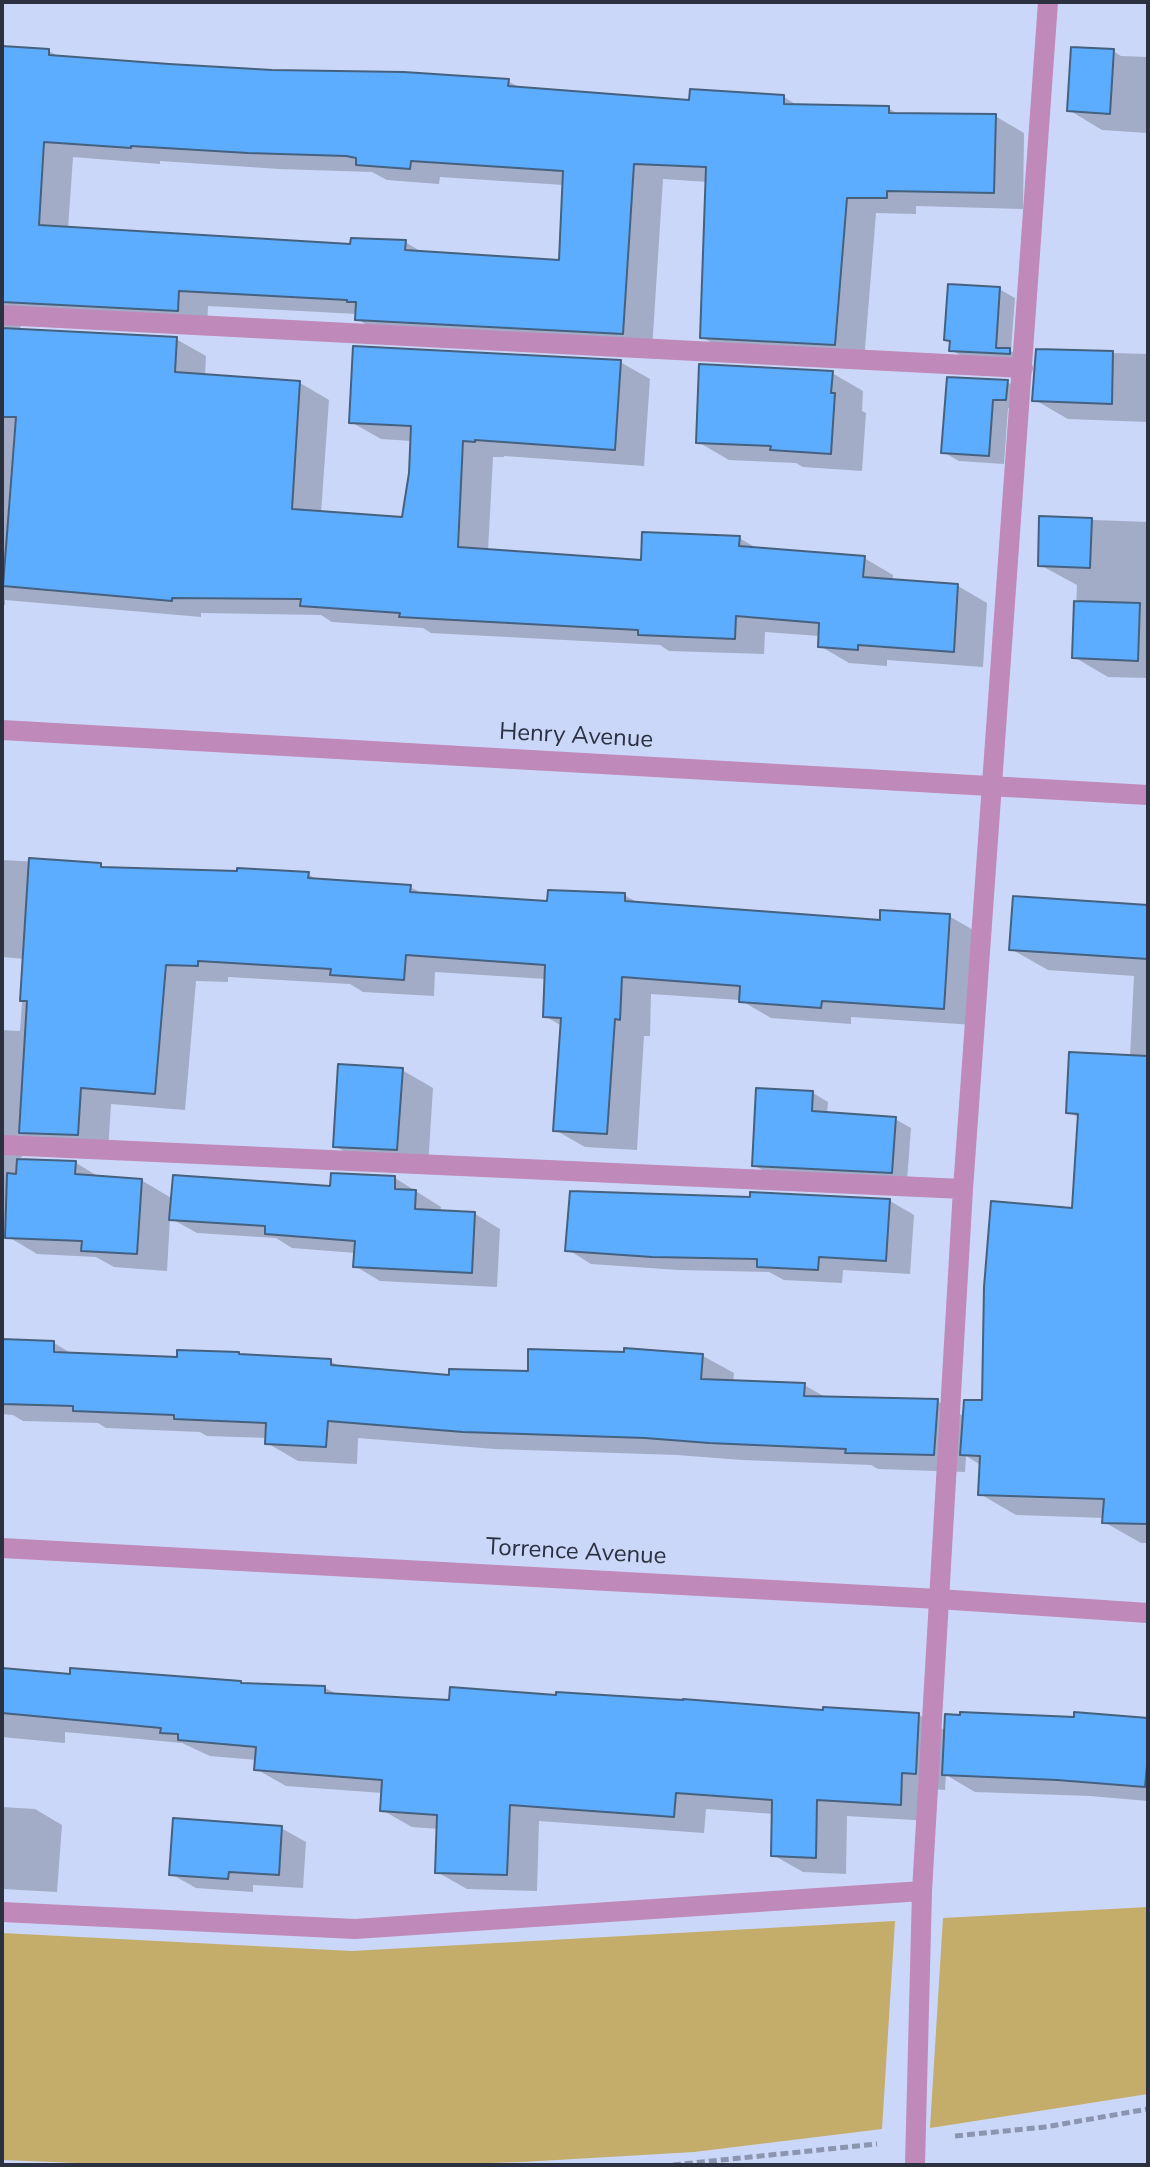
<!DOCTYPE html>
<style>
body{margin:0}
#map{position:relative;width:1150px;height:2167px;overflow:hidden;background:#cbd7f8;font-family:"Nunito Sans",sans-serif}
canvas{display:block}
.frame{position:absolute;inset:0;border:4px solid #2c3141;pointer-events:none}
</style>
<div id="map">
<canvas width="1150" height="2167"></canvas>
<div class="frame"></div>
</div>
<script>
const ctx = document.querySelector('canvas').getContext('2d');
ctx.lineJoin = 'round';
function fill(path, color) { ctx.fillStyle = color; ctx.fill(path, 'evenodd'); }
const poly = rows => new Path2D(rows.map(r => 'M' + r).join(''));
function trace(path, color, width, dash) { ctx.strokeStyle = color; ctx.lineWidth = width; ctx.lineCap = dash ? 'butt' : 'round'; ctx.setLineDash(dash || []); ctx.stroke(path); }
function drawText(font, color, halo, rows, align = 'center') {
  ctx.font = font + ' "Nunito Sans",sans-serif'; ctx.lineWidth = 7; ctx.setLineDash([]); ctx.textBaseline = 'middle'; ctx.strokeStyle = halo; ctx.fillStyle = color; for (const [text, x, y, turn = 0] of rows) {
    ctx.save(); ctx.translate(x, y); ctx.rotate((+turn || 0) * Math.PI / 180); ctx.textAlign = isNaN(turn) ? turn : align; if (halo) ctx.strokeText(text, 0, 0); ctx.fillText(text, 0, 0); ctx.restore();
  }
}
fill(poly([
 [1148,1907,1148,2094,930,2128,943,1918],
 [895,1921,882,2129,694,2152,522,2162,418,2165,128,2165,2,2160,2,1933,352,1951]
]), '#c4ac6a');
fill(poly([
 [2,48,49,51,61,58,168,66,508,81,522,89,691,102,784,97,800,107,888,108,900,115,995,116,1024,133,1023,209,916,206,916,214,876,213,864,361,732,354,702,337,708,182,663,179,652,350,386,336,357,319,357,314,208,306,207,327,25,320,18,331,176,339,206,356,205,376,300,383,329,400,321,513,403,519,411,473,412,441,381,439,351,422,620,362,650,379,644,466,504,456,504,457,493,457,488,551,643,562,739,538,760,550,864,558,893,575,893,582,958,586,987,603,983,667,887,660,887,666,849,663,820,646,820,636,765,632,764,654,669,651,660,645,431,633,423,628,332,622,321,615,201,613,201,617,5,600,5,605,2,605],
 [73,157,160,164,160,161,279,169,372,172,387,180,439,184,440,177,564,185,561,262,425,254,405,242,352,246,68,229],
 [1113,51,1121,56,1148,57,1148,133,1102,130,1069,110],
 [999,289,1015,298,1011,351,1025,359,967,359,951,350,952,342,946,339],
 [1038,351,1148,354,1148,422,1068,419,1035,400],
 [832,373,863,391,862,411,866,413,862,471,803,467,796,463,729,460,698,442],
 [1007,382,1023,391,1022,408,1008,408,1004,464,959,461,943,452],
 [1041,518,1148,522,1148,678,1108,677,1074,657,1077,585,1040,565],
 [2,860,100,865,107,869,308,874,319,881,410,887,425,895,549,903,624,895,640,904,881,922,949,916,980,934,974,1025,851,1017,851,1024,771,1018,740,1000,651,994,650,1036,644,1036,637,1150,585,1147,555,1130,562,1026,545,1016,546,979,435,972,434,996,363,992,350,984,228,977,228,982,196,981,185,1110,111,1104,108,1152,26,1150,19,1161,76,1163,101,1178,141,1180,173,1199,332,1188,395,1178,441,1207,440,1212,475,1214,500,1229,497,1287,380,1281,355,1266,356,1253,292,1248,276,1238,197,1233,170,1218,167,1271,114,1267,96,1257,37,1254,7,1236,2,1236,2,1030,20,1031,25,959,2,957],
 [1148,907,1148,1543,1141,1543,1104,1522,1105,1518,1016,1515,980,1494,981,1465,966,1456,965,1472,878,1469,871,1465,742,1460,677,1455,495,1449,358,1438,357,1464,298,1461,267,1443,268,1438,207,1436,200,1432,106,1428,98,1423,23,1421,13,1415,2,1414,2,1341,54,1343,74,1355,330,1361,343,1368,451,1377,529,1373,703,1356,734,1373,733,1382,804,1385,827,1398,937,1401,965,1417,984,1402,1074,1211,1080,1118,1068,1112,1130,1057,1134,976,1048,970,1011,949],
 [402,1070,433,1088,428,1167,366,1164,335,1146],
 [813,1093,828,1102,827,1114,895,1119,911,1128,907,1181,769,1174,754,1165],
 [752,1199,890,1201,914,1215,910,1274,843,1270,842,1283,784,1280,769,1272,678,1270,591,1264,567,1249],
 [2,1670,72,1676,325,1688,339,1695,451,1703,919,1715,946,1731,1148,1720,1148,1801,1090,1796,975,1792,946,1775,945,1790,932,1789,930,1821,847,1816,846,1874,803,1872,773,1855,774,1814,706,1809,704,1833,539,1821,537,1891,467,1889,437,1872,439,1829,412,1827,382,1810,383,1793,286,1786,256,1769,257,1760,210,1756,182,1743,65,1732,65,1743,2,1737],
 [2,1807,35,1809,62,1825,57,1892,2,1889],
 [281,1828,306,1842,303,1888,253,1885,253,1892,196,1888,171,1874]
]), '#0003');
const building = poly([
 [2,46,49,49,49,55,169,64,272,70,404,72,509,79,508,86,689,100,690,89,784,95,784,104,889,106,889,113,996,114,994,193,887,191,887,198,847,198,835,345,700,338,706,167,634,164,623,334,355,320,356,302,347,302,347,300,179,291,178,311,2,302,2,46],
 [44,142,131,148,131,146,248,153,346,156,356,158,356,165,410,169,411,161,563,171,559,260,405,250,406,240,351,238,350,244,39,225,44,142],
 [1071,47,1114,49,1110,114,1067,111,1071,47],
 [948,284,1000,287,996,348,1010,348,1010,354,949,351,950,341,944,340,948,284],
 [2,328,177,337,175,372,300,381,292,509,402,517,409,473,411,426,349,423,353,346,621,360,615,450,475,440,475,442,463,441,458,547,641,560,642,532,740,536,739,546,865,556,863,577,958,584,954,652,858,645,858,650,818,647,819,623,736,616,735,639,638,635,638,630,399,617,400,613,300,606,301,599,172,598,172,601,3,586,16,417,2,417,2,328],
 [1036,349,1113,351,1112,404,1032,401,1036,349],
 [699,364,833,371,831,393,835,393,831,454,770,450,771,446,696,443,699,364],
 [947,377,1008,380,1006,400,993,400,989,456,941,453,947,377],
 [1039,516,1092,518,1090,568,1038,566,1039,516],
 [1074,601,1140,603,1138,661,1072,658,1074,601],
 [29,858,101,863,101,867,237,871,237,868,309,872,308,878,411,885,410,892,547,901,548,890,625,893,625,901,880,920,880,910,950,914,944,1009,822,1001,821,1008,739,1002,740,986,622,977,620,1020,615,1019,607,1134,553,1131,561,1018,543,1017,545,965,406,955,404,980,330,975,331,969,198,961,198,966,166,965,155,1094,81,1088,78,1135,19,1133,27,1001,20,1001,29,858],
 [1013,896,1148,905,1148,959,1009,950,1013,896],
 [1069,1052,1148,1056,1148,1524,1102,1523,1104,1499,978,1495,980,1456,960,1455,964,1400,982,1400,984,1287,991,1201,1072,1208,1078,1114,1066,1113,1069,1052],
 [338,1064,403,1068,397,1150,333,1147,338,1064],
 [756,1088,813,1091,812,1111,896,1117,892,1173,752,1166,756,1088],
 [17,1159,76,1161,75,1174,142,1179,137,1254,81,1251,82,1241,5,1238,7,1173,16,1174,17,1159],
 [331,1173,395,1176,395,1189,416,1190,415,1209,475,1212,472,1273,353,1267,355,1241,265,1234,265,1226,169,1220,173,1175,330,1186,331,1173],
 [570,1191,750,1197,750,1192,890,1199,886,1261,819,1257,818,1270,757,1267,757,1259,652,1257,565,1251,570,1191],
 [2,1339,54,1341,54,1352,177,1357,177,1350,239,1352,239,1354,331,1359,331,1365,449,1375,449,1369,528,1371,528,1349,624,1352,624,1348,703,1354,701,1379,805,1383,804,1396,938,1399,934,1455,845,1453,846,1449,709,1443,645,1438,463,1432,328,1421,326,1447,265,1444,266,1423,174,1419,174,1415,73,1411,73,1406,2,1404,2,1339],
 [2,1668,70,1674,70,1668,241,1681,241,1683,325,1686,325,1693,449,1700,450,1687,556,1695,556,1692,683,1700,683,1699,823,1710,823,1707,919,1713,916,1774,902,1773,901,1805,817,1800,816,1858,771,1856,772,1800,676,1793,674,1817,510,1805,507,1875,435,1873,437,1815,380,1811,382,1780,254,1770,256,1747,178,1740,178,1734,160,1733,161,1728,2,1713,2,1668],
 [960,1712,1074,1717,1074,1712,1148,1718,1148,1755,1145,1787,1057,1780,942,1775,945,1714,960,1715,960,1712],
 [173,1818,282,1826,279,1875,229,1872,228,1879,169,1875,173,1818]
]);
fill(building, '#5cadff');
trace(building, '#45617f', 2);
trace(poly([
 [955,2136,1045,2127,1148,2109],
 [673,2165,877,2144]
]), '#8c95b0', 5, [8, 4]);
trace(poly([
 [2,315,1023,368],
 [2,1145,963,1189],
 [2,1912,355,1929,922,1891],
 [915,2165,922,1891,963,1189,1048,2]
]), '#bf89b9', 20);
trace(poly([
 [2,730,1148,795],
 [2,1548,938,1599,1148,1613]
]), '#bf89b9', 20);
drawText('24px', '#2c3141', '#cbd7f8', [
 ["Henry Avenue",576,737,3],
 ["Torrence Avenue",576,1553,3]
]);
</script>
